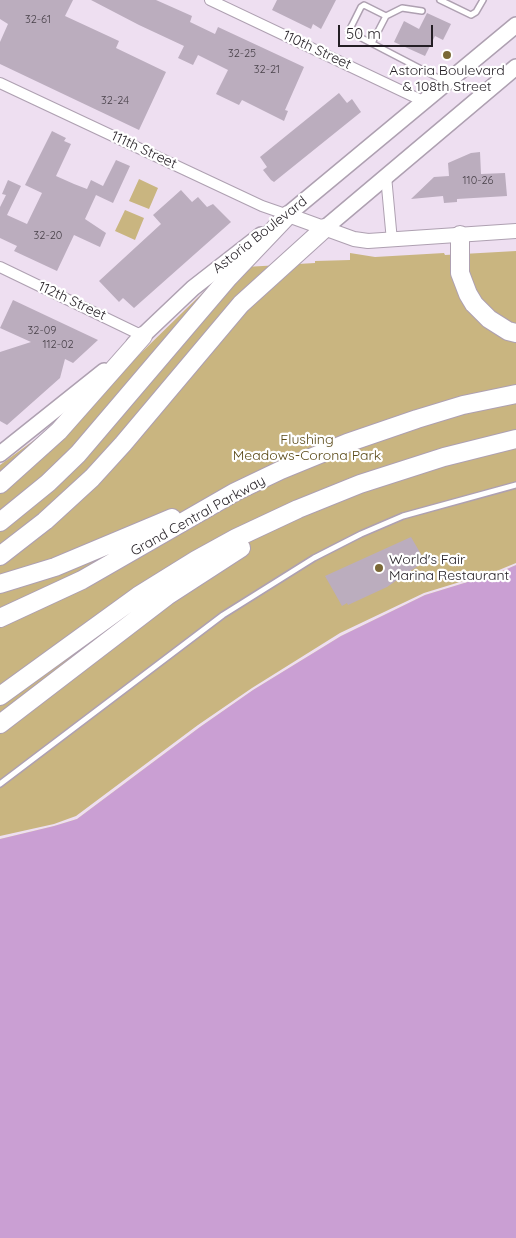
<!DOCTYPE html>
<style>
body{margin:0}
#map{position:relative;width:516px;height:1238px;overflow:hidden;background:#eedff1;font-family:Quicksand,sans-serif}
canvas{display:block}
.scale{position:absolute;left:338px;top:25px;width:95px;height:22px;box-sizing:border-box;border:2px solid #231e24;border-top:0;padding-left:6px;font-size:15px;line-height:18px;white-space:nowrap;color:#231e24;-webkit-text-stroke:4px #fff;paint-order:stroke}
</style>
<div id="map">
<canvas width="516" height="1238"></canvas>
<div class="scale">50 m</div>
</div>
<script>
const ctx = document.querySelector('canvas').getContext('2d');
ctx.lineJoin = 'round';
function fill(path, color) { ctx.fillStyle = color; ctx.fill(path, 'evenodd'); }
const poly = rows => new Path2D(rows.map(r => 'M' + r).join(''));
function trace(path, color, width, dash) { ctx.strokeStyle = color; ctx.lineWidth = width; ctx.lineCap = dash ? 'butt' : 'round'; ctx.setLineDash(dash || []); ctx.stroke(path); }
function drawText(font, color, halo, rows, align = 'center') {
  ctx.font = font + ' Quicksand,sans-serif'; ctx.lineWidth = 4.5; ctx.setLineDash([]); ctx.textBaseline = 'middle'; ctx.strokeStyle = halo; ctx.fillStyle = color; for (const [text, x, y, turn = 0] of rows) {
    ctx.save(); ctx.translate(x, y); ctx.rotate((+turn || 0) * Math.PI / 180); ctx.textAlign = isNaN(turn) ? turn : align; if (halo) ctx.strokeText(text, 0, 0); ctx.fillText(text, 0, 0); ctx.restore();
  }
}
fill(poly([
 [139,179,158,188,149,209,129,201],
 [125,210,144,218,135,240,115,231],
 [516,251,516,621,0,879,0,465,103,390,228,268,315,263,315,261,350,260,350,253,375,257,444,253,445,255]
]), '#c9b580');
fill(poly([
 [516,565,516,1238,0,1238,0,839,54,826,77,819,200,727,253,690,341,636,425,595,500,572]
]), '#ca9fd3');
fill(poly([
 [516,563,516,565,500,572,425,595,341,636,253,690,200,727,77,819,54,826,0,839,0,836,54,824,76,816,198,725,252,688,340,633,424,593,499,570]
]), '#eedff1');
fill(poly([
 [0,0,73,0,65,16,119,41,116,48,166,72,139,130,0,64,0,42,8,24,0,19],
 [91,0,156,0,192,16,190,22,215,34,218,27,304,67,285,110,288,111,284,121,242,100,239,105,216,94,228,70,198,55,193,65,178,58,184,46,139,25],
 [277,0,336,0,321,29,313,24,311,29,272,10],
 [427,13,451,24,443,40,435,36,425,56,394,42,404,21,419,29],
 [339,93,347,103,352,99,361,112,274,182,271,180,263,170,267,167,260,157],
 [52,131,66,138,64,141,71,144,56,176,74,184,87,189,91,180,103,186,116,160,130,166,113,203,96,195,85,219,106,233,100,247,74,235,57,271,14,251,17,246,0,238,0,207,6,195,2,194,8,180,21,186,7,215,27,224,42,193,25,185],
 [480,152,481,174,505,173,507,196,457,199,457,202,444,203,443,196,411,199,434,177,449,176,448,163,471,153],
 [181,190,192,202,198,197,207,207,213,204,231,222,134,308,123,298,119,302,99,281,161,224,153,215],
 [13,300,98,340,73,363,65,359,60,378,7,425,0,421,0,352,31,342,0,328],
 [411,537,425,561,387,587,348,605,347,603,342,606,325,576]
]), '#bbadbe');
const lane = poly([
 [440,0,471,15,476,12,483,0],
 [422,11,402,8,386,16,364,5,361,7,350,29,350,32,446,82],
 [372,43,386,16],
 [0,784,223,615,314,558,361,534,403,516,516,485]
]);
const street = poly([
 [210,0,423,101],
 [0,83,262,206,288,215],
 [386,176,392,241],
 [0,267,143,336]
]);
const secondary = poly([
 [288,215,354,239,368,241,516,231]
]);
const primary = poly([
 [280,221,516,25],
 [325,228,516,67],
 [134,344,193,288,261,235],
 [0,454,104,371]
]);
const highway = poly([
 [460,235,460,273,468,294,474,304,489,319,508,331,516,333],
 [0,484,59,431,143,336],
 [0,522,48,483,78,454,229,277,288,215],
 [0,556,45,521,92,478,123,444,241,304,325,228],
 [0,584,55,567,172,518],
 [0,618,82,580,235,492,281,470,347,443,417,419,463,405,516,394],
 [0,696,138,596,196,560,236,538,298,509,360,484,444,457,516,439],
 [0,724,167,596,241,548]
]);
trace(lane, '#aea0b1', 8);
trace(street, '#aea0b1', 12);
trace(secondary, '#aea0b1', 16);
trace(primary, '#aea0b1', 18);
trace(highway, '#aea0b1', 20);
trace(lane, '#fff', 5);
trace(street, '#fff', 10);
trace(secondary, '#fff', 14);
trace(primary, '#fff', 15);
trace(highway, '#fff', 18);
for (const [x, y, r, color] of [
 [447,55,5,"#7a6836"],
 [379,568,5,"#7a6836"]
]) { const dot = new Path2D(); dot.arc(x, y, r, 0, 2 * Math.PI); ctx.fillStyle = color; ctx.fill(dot); trace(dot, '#fff', 2); }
drawText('11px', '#49424a', null, [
 ["32-61",38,20],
 ["32-25",242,54],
 ["32-21",267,70],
 ["32-24",115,101],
 ["110-26",478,181],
 ["32-20",48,236],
 ["32-09",42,331],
 ["112-02",58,345]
]);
drawText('14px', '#231e24', '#fff', [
 ["110th Street",317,50,25],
 ["111th Street",144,150,25],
 ["Astoria Boulevard",260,235,-38],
 ["112th Street",72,301,25],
 ["Grand Central Parkway",198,516,-29]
]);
drawText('14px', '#231e24', '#fff', [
 ["Astoria Boulevard",447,71],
 ["& 108th Street",447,87],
 ["World's Fair",389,560,"left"],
 ["Marina Restaurant",389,576,"left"]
]);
drawText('14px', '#5b4a18', '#fff', [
 ["Flushing",307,440],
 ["Meadows-Corona Park",307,456]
]);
</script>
